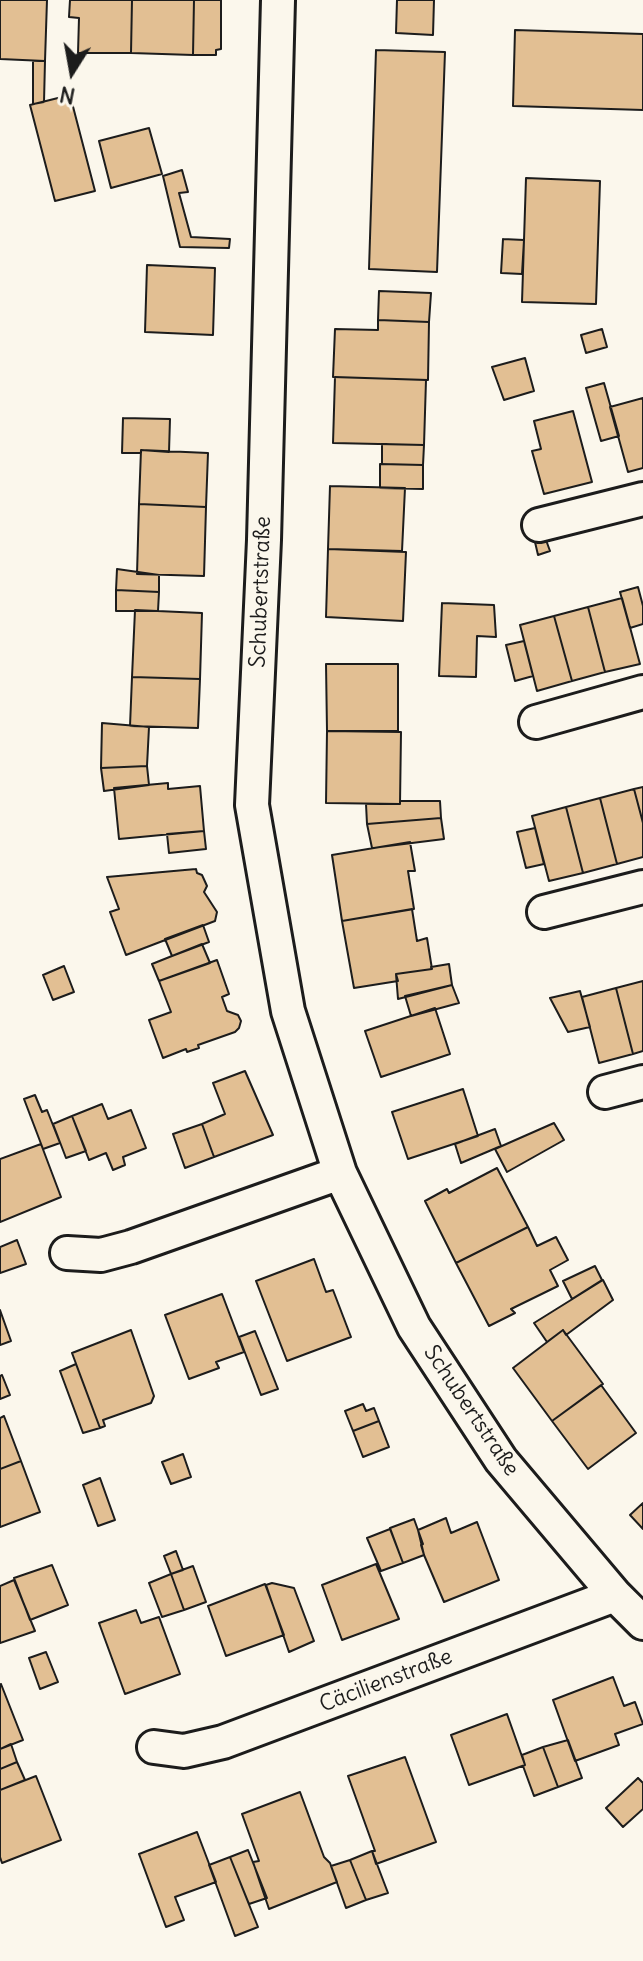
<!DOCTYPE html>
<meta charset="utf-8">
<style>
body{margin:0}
#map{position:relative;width:643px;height:1961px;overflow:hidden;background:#fbf7ec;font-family:Delius,sans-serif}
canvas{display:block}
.north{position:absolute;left:32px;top:32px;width:80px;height:80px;-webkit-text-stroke:6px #fbf7ec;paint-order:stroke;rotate:191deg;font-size:22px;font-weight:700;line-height:32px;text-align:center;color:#1c1c1c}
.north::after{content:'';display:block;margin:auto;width:28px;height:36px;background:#1c1c1c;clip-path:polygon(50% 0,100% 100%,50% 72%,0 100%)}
</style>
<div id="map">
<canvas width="643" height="1961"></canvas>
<div class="north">N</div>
</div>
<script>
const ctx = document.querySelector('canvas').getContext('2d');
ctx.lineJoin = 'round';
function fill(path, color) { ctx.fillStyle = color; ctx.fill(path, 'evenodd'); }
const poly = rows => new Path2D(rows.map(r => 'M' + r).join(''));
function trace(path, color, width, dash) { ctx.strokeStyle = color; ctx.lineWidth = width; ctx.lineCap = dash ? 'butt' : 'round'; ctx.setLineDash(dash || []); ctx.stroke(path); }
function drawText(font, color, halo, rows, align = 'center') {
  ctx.font = font + ' Delius,sans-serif'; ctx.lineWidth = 6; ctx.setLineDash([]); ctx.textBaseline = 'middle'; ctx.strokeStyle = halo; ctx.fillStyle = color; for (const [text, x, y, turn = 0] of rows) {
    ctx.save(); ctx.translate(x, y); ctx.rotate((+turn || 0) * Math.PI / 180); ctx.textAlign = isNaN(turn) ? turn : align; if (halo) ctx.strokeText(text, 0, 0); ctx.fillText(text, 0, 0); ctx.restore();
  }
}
const building = poly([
 [0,0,47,0,45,61,0,59,0,0],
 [70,0,132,0,131,53,78,53,79,18,69,17,70,0],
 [132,0,194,0,193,55,131,53,132,0],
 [194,0,221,0,221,49,216,50,216,55,193,55,194,0],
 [397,0,434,0,433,35,396,33,397,0],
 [515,30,643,34,643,110,513,106,515,30],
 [376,50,445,52,437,272,369,269,376,50],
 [33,61,45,61,44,102,33,104,33,61],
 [70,95,95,191,55,201,30,105,70,95],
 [149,128,162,174,111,188,99,141,149,128],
 [182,170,188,192,179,193,191,237,230,239,229,248,180,247,163,176,182,170],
 [526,178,600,181,596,304,522,302,526,178],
 [503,239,524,240,522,274,501,273,503,239],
 [147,265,215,268,213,335,145,332,147,265],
 [379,291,431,293,429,322,378,320,379,291],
 [378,320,429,322,428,380,333,377,335,329,378,330,378,320],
 [602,329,607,347,586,353,581,335,602,329],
 [525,358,534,391,504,400,492,367,525,358],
 [335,377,426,380,424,445,333,443,335,377],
 [604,383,619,436,601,441,586,388,604,383],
 [643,398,643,468,628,472,610,407,643,398],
 [573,411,592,482,544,494,532,451,541,449,534,421,573,411],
 [123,418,170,419,169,452,141,450,141,453,122,453,123,418],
 [382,444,424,445,423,465,382,464,382,444],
 [141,450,208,453,206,507,139,504,141,450],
 [380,464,423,465,423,489,380,488,380,464],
 [330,486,405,488,402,551,328,549,330,486],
 [139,504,206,507,204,576,137,574,139,504],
 [546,540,550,551,538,555,535,542,546,540],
 [328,549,406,552,403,621,326,617,328,549],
 [117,569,159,575,159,592,116,590,117,569],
 [638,587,643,606,643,624,630,628,620,592,638,587],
 [116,590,159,592,158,611,116,611,116,590],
 [622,598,640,664,605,672,588,607,622,598],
 [442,603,494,605,496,637,477,636,476,677,439,676,442,603],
 [588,607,605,672,572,681,554,616,588,607],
 [135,610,202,613,200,679,132,677,135,610],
 [554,616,572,681,537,691,520,625,554,616],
 [524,641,533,676,515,681,506,645,524,641],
 [326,664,398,664,398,731,327,731,326,664],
 [132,677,200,679,198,728,130,726,132,677],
 [102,723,149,727,147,766,101,768,102,723],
 [327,731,401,732,400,804,326,803,327,731],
 [147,766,149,785,104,791,101,768,147,766],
 [168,783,168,789,200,786,204,831,119,839,114,788,168,783],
 [643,787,643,823,634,789,643,787],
 [634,789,643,823,643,857,617,864,600,798,634,789],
 [600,798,617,864,583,873,566,807,600,798],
 [400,801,440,801,441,818,367,824,366,804,400,804,400,801],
 [566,807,583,873,549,881,532,816,566,807],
 [441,818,444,839,372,848,367,824,441,818],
 [535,828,544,864,526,868,517,832,535,828],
 [204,831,206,849,169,853,167,834,204,831],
 [410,842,415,871,408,871,414,909,342,921,332,855,410,842],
 [196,869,197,873,202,875,207,886,204,892,217,912,215,921,126,955,110,912,119,909,107,877,196,869],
 [412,909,417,941,427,938,432,969,396,974,398,981,354,988,342,921,412,909],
 [203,925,209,942,172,956,165,939,203,925],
 [202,944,210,963,159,981,152,964,202,944],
 [217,960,229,994,222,997,227,1011,238,1015,241,1021,239,1028,235,1032,198,1045,199,1048,187,1052,186,1049,163,1058,149,1020,171,1012,159,981,217,960],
 [449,964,452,985,398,999,396,974,432,969,431,967,449,964],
 [64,966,74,992,53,1000,43,975,64,966],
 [643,981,643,1051,633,1054,616,988,643,981],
 [452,985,459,1003,411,1016,405,996,452,985],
 [616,988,633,1054,599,1063,582,997,616,988],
 [580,991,590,1027,568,1032,550,998,580,991],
 [435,1008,450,1054,381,1077,365,1031,435,1008],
 [245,1071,273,1135,214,1157,202,1124,225,1114,213,1083,245,1071],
 [463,1089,478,1136,408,1159,392,1112,463,1089],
 [35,1095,42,1112,47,1110,60,1143,43,1149,24,1099,35,1095],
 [102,1104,108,1119,131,1110,146,1148,123,1157,125,1165,113,1170,106,1153,89,1160,72,1116,102,1104],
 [72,1116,86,1151,66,1158,53,1124,72,1116],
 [554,1123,564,1140,507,1172,495,1149,554,1123],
 [202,1124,214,1157,185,1168,173,1134,202,1124],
 [495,1129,501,1146,461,1163,455,1144,495,1129],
 [41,1144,61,1197,0,1222,0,1159,41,1144],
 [497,1168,528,1227,456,1263,425,1201,447,1189,449,1193,497,1168],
 [528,1227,537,1246,556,1237,568,1260,550,1270,558,1286,511,1309,515,1313,489,1326,456,1263,528,1227],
 [17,1240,26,1264,0,1273,0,1247,17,1240],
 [314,1259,326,1292,333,1290,351,1337,287,1361,256,1281,314,1259],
 [595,1266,602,1280,572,1299,563,1281,595,1266],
 [603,1280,613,1300,566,1335,563,1330,547,1342,534,1323,603,1280],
 [222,1294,244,1352,216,1362,219,1368,189,1379,165,1315,222,1294],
 [0,1310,11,1341,0,1345,0,1310],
 [131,1330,154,1396,151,1403,103,1420,105,1426,100,1428,72,1353,131,1330],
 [563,1330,603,1384,552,1421,513,1368,563,1330],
 [255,1331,278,1389,261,1395,239,1337,255,1331],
 [76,1364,100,1428,83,1433,60,1371,76,1364],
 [2,1375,10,1395,0,1399,0,1376,2,1375],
 [601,1385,636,1433,588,1469,552,1421,601,1385],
 [363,1404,366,1411,374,1408,379,1421,353,1431,345,1411,363,1404],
 [4,1416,21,1461,0,1469,0,1418,4,1416],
 [379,1421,389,1447,363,1457,353,1431,379,1421],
 [183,1454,191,1477,171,1484,162,1462,183,1454],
 [21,1461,40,1512,0,1527,0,1469,21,1461],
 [100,1478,115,1520,98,1526,83,1485,100,1478],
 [643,1503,643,1529,630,1515,643,1503],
 [446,1518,451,1533,477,1522,499,1580,444,1602,424,1555,418,1530,446,1518],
 [414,1519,423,1544,421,1545,424,1555,403,1563,390,1528,414,1519],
 [390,1529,403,1563,381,1571,367,1538,390,1529],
 [176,1551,183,1570,171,1574,164,1556,176,1551],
 [376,1564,399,1619,342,1640,322,1585,376,1564],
 [52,1565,68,1605,30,1620,14,1578,52,1565],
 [193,1566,206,1602,184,1610,171,1574,193,1566],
 [171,1574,184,1610,162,1617,149,1583,171,1574],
 [14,1580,35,1631,0,1643,0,1586,14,1580],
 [272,1583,294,1588,314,1641,289,1652,266,1585,272,1583],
 [265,1584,284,1635,226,1656,208,1606,265,1584],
 [136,1610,141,1623,159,1617,180,1674,125,1694,99,1623,136,1610],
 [46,1652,58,1682,40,1689,29,1658,46,1652],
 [613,1677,624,1706,635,1702,643,1724,615,1734,619,1745,575,1761,553,1700,613,1677],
 [1,1684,23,1740,0,1749,0,1685,1,1684],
 [507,1714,525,1765,469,1785,451,1735,507,1714],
 [568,1740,582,1778,558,1787,543,1747,568,1740],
 [11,1744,17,1762,0,1769,0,1749,11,1744],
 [543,1747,558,1787,534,1796,523,1766,525,1765,522,1755,543,1747],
 [405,1757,436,1842,376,1864,372,1851,375,1851,348,1776,405,1757],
 [17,1762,25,1780,0,1790,0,1769,17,1762],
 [36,1776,61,1840,2,1863,0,1857,0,1790,36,1776],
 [638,1778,643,1783,643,1809,623,1827,606,1808,638,1778],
 [300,1792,324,1857,330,1863,337,1882,269,1909,253,1862,259,1861,242,1814,300,1792],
 [197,1832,216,1882,175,1897,184,1920,166,1927,139,1854,197,1832],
 [248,1850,267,1898,249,1904,230,1857,248,1850],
 [372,1851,388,1893,366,1900,350,1860,372,1851],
 [230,1857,258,1927,235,1936,209,1865,230,1857],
 [350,1860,366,1900,346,1908,331,1866,350,1860]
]);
fill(building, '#e2bf93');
trace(building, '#1c1c1c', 2);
const street = poly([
 [278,0,264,540,252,805,288,1011,340,1173,414,1327,501,1460,615,1595,643,1623],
 [539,525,643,499],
 [536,722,643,692],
 [544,912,643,887],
 [605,1092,643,1082],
 [67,1253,101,1255,131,1247,340,1173],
 [154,1747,184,1751,223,1742,615,1595]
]);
trace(street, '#1c1c1c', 38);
trace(street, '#fbf7ec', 32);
drawText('22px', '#1c1c1c', '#fbf7ec', [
 ["Schubertstraße",261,592,-88],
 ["Schubertstraße",471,1411,56],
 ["Cäcilienstraße",386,1681,-21]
]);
</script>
